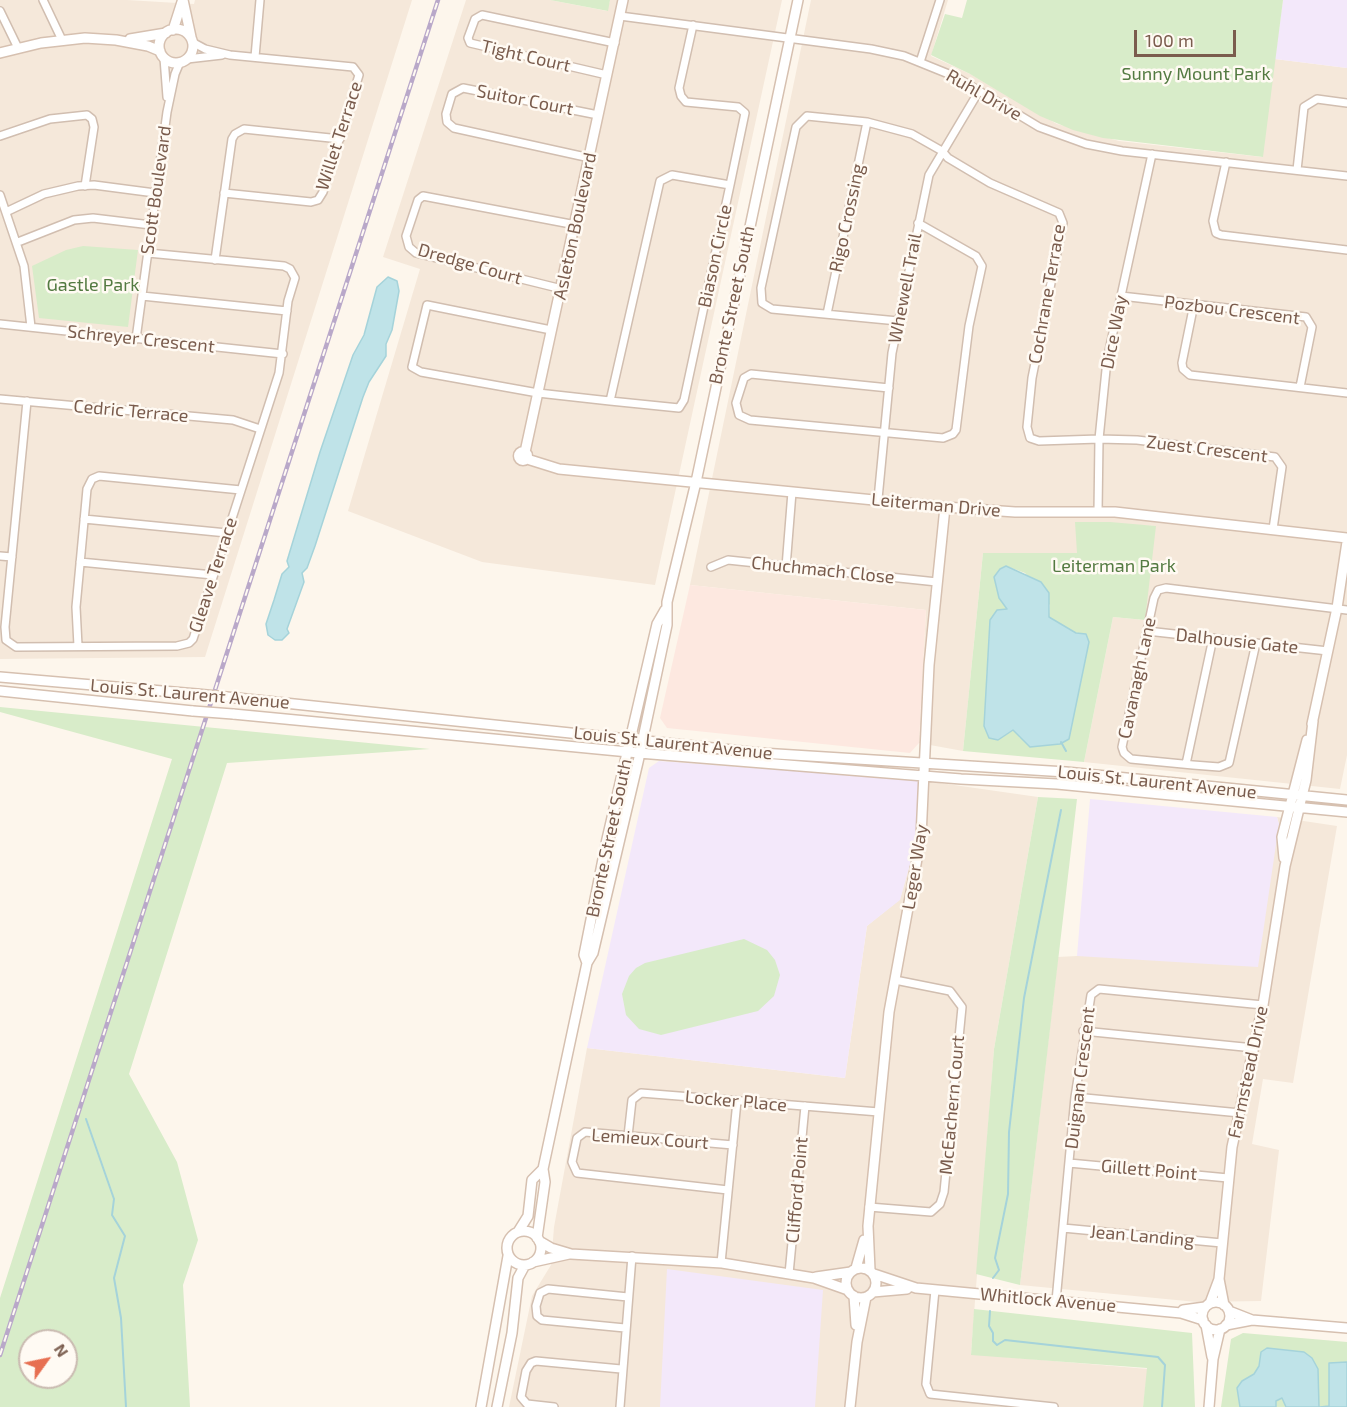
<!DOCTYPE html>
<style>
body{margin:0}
#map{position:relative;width:1347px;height:1407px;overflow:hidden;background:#fdf6ec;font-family:"Exo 2",sans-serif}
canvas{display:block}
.north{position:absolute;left:18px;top:1329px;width:60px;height:60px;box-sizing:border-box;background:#fffaf3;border:2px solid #cabbb1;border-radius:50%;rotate:57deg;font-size:16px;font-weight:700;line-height:24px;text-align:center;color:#7a5c4d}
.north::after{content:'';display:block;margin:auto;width:21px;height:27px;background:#e76f51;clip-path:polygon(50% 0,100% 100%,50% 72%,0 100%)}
.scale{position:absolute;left:1134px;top:30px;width:102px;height:27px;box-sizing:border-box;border:3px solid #7a5c4d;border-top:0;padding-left:8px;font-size:18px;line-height:21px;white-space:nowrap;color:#7a5c4d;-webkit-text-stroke:4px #fffaf3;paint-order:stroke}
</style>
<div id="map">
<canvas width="1347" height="1407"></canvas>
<div class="north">N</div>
<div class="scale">100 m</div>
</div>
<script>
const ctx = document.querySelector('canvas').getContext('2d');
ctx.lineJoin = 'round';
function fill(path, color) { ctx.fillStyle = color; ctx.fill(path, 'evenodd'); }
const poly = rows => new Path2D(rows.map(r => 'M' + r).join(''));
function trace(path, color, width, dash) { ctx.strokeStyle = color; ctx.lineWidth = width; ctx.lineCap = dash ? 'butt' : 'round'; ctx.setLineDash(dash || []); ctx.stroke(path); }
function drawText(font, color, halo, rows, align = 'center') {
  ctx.font = font + ' "Exo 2",sans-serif'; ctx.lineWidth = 5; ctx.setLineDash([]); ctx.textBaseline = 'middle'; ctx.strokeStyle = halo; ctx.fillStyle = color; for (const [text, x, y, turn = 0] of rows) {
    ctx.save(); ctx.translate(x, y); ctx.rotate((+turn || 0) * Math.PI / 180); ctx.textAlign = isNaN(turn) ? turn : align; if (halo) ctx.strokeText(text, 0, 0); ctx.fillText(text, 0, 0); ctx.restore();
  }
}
fill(poly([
 [0,0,127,0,194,4,195,0,412,0,205,657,0,659],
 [466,0,550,0,607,11,610,0,782,0,655,585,482,562,348,511,420,269,383,257],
 [811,0,948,0,931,56,970,74,1057,124,1119,141,1262,157,1275,59,1347,68,1347,755,1340,789,1084,762,1113,617,1144,620,1155,526,1076,522,1078,553,983,553,963,751,919,743,926,610,690,585],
 [919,780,1038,797,994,1049,971,1354,1148,1369,1143,1407,509,1407,532,1296,551,1265,554,1227,587,1048,845,1078,867,926,900,899,917,839],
 [1277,817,1337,826,1293,1083,1263,1079,1252,1144,1279,1150,1261,1301,1197,1302,1020,1285,1058,957,1077,956,1272,860,1279,825]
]), '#f5e8da');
fill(poly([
 [690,585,926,610,919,743,910,753,667,728,660,718]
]), '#fde8e0');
fill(poly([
 [1283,0,1347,0,1347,68,1275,59],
 [659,761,919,780,917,839,900,900,867,926,845,1078,587,1048,649,768],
 [1090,799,1277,817,1279,824,1258,967,1077,956],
 [667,1269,823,1290,815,1407,660,1407]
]), '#f3e8fa');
fill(poly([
 [550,0,610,0,608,11],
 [967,0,1283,0,1263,157,1103,138,1073,130,1040,116,970,74,931,55,945,14,962,18],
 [83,246,138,250,128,327,39,318,32,266,66,250],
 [1075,522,1110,522,1156,526,1145,620,1113,617,1084,762,963,751,983,553,1077,553],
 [1006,566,1025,573,1050,605,1049,617,1058,625,1076,633,1086,634,1089,642,1069,739,1020,738,986,686,990,621,997,610,1007,610],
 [0,707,430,749,227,763,129,1074,177,1162,198,1240,183,1285,190,1407,0,1407,0,1298,172,759,0,712],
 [30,1341,66,1341,66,1377,30,1377],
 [1038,797,1077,799,1020,1285,976,1274,994,1049],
 [744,939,767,950,775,960,780,975,774,996,758,1011,661,1035,639,1029,626,1015,622,994,629,976,636,968,645,963],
 [974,1309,1192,1333,1195,1407,1143,1407,1147,1368,971,1355],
 [1243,1333,1347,1342,1347,1407,1221,1407,1231,1339]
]), '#d8ecc9');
const water = poly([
 [388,277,397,281,399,291,392,330,386,344,386,356,369,382,363,397,315,546,307,568,302,573,304,582,287,629,289,633,282,640,275,640,268,635,266,624,274,600,282,574,289,567,287,561,320,452,353,355,364,335,377,287,388,277],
 [1006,566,1041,582,1049,593,1049,617,1076,633,1086,634,1089,642,1069,739,1060,744,1030,747,1013,730,998,740,989,738,984,726,990,620,997,610,1007,609,999,598,994,577,1000,569,1006,566],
 [1267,1348,1304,1352,1312,1358,1318,1369,1319,1407,1286,1407,1282,1398,1276,1401,1276,1407,1240,1407,1237,1388,1242,1381,1254,1374,1259,1366,1261,1352,1267,1348],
 [1347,1362,1347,1407,1320,1407,1329,1406,1329,1363,1347,1362]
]);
fill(water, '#bfe3e8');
trace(water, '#a5d3da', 1.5);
trace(poly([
 [1061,742,1066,751],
 [86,1119,114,1199,112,1215,125,1236,114,1278,121,1318,126,1407],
 [993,1278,999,1270,995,1258,1008,1194,1009,1132,1024,998,1061,810],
 [990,1311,989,1326,993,1333,993,1341,997,1345,1005,1340,1158,1357,1165,1365,1162,1407]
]), '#a5d3da', 2);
const street = poly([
 [43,0,62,40],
 [0,11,18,48],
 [620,16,871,49,904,56,956,77,1039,127,1086,144,1122,151,1347,176],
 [693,25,679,88,681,96,686,102,738,107,745,113,730,185],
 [192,42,205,49,230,55,353,67,359,75,323,192,318,200,311,202,224,193],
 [255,57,260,0],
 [164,58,167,97],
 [187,59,222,55],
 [920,62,940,0],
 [607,75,470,43,468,38,475,19,482,15,615,43],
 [0,136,50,119,87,115,92,119,94,127,85,186],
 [590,158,454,128,447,122,446,114,452,94,463,88,598,115],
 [1226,162,1213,221,1216,233,1221,235,1347,250],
 [1297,170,1304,107,1317,99,1347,103],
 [0,195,24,266,31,327],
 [8,211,44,194,78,186,94,185,155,193],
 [18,242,74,220,93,218,151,225],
 [215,260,232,139,235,134,244,129,340,139],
 [562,289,416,253,409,247,406,236,418,200,423,196,576,225],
 [142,296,287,311],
 [1121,296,1306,317,1312,327,1300,387],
 [1194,304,1182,363,1183,369,1190,375,1347,393],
 [827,314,867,122],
 [898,321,772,309,762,303,761,288,796,127,807,116,867,122,912,134,942,151,948,158,990,183,1059,213,1063,223,1032,378,1027,427,1030,438,1039,441,1099,439,1137,440,1275,457,1282,467,1273,529],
 [0,324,283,354],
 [551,330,427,305,412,367,421,372,538,393,610,401,679,408,684,400,730,185,672,175,660,181,610,401],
 [136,339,167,112,175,74,180,62],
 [889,388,751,374,744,378,736,403,739,415,750,420,943,438,953,434,956,430,969,326,982,266,976,256,918,223],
 [0,399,233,420,260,429],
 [27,401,5,627,6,640,16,647,177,646,189,643,193,639,279,373,288,301,295,278,290,269,284,266,148,253],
 [878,499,892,353,929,175,979,91],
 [1098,512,1099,439,1107,360,1152,154],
 [84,519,227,533],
 [0,556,12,557],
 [80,562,213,575],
 [711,567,728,560,937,582],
 [786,567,792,492],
 [1147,631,1328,651],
 [1256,643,1229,763,1219,767,1193,765,1131,759,1124,753,1122,747,1154,598,1158,590,1166,588,1347,610],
 [78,646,76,607,87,489,92,479,99,476,241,490],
 [1186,764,1213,638],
 [1083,1031,1254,1048],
 [1075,1097,1240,1113],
 [628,1136,632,1100,641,1093,879,1112],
 [1069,1163,1228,1178],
 [728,1190,577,1173,572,1162,577,1138,585,1132,733,1145],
 [869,1207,931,1212,940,1204,944,1192,962,1007,950,991,895,980],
 [1063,1228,1222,1243],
 [721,1263,737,1101],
 [789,1274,805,1106],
 [935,1290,926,1384,930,1394,1054,1407],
 [1056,1301,1075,1097,1091,995,1099,989,1263,1005],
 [625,1328,542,1320,537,1316,536,1306,540,1293,548,1289,628,1297],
 [554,1407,527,1404,521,1397,526,1371,531,1363,536,1361,621,1369],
 [620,1407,632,1256]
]);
const secondary = poly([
 [183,0,191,37],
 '159 46a17 17 0 1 1 34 0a17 17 0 1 1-34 0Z',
 [173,30,182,2],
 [130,39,166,33],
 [0,53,41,43,85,38,116,40,148,46,160,51],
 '518.5 456a4.5 4.5 0 1 1 9 0a4.5 4.5 0 1 1-9 0Z',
 [525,452,623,0],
 [527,459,559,469,945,507,1015,512,1115,512,1347,538],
 [0,677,197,694],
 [0,691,193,711],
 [237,698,761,753,1066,772,1347,800],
 [233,714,639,753,961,779,1057,784,1347,812],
 [1312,724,1337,608,1347,542],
 [1284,858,1282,837,1307,740],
 [587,963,584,955,607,839,657,624,665,610],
 '507 1248a17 17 0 1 1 34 0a17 17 0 1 1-34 0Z',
 [518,1232,528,1216,532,1180,543,1169],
 [537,1238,545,1182,543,1169,587,963,593,953,638,762,667,625,667,602,696,482,798,0],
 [539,1241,551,1248,571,1254,722,1263,814,1278,848,1290],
 [533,1262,569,1254],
 [856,1268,864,1240],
 '846 1283a15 15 0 1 1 30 0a15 15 0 1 1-30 0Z',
 [870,1270,868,1226,889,1012,921,837,929,665,945,507],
 [874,1274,916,1288,1181,1313,1203,1320],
 [816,1277,851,1272],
 [1219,1279,1224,1305],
 [873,1292,907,1289],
 [854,1296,856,1325],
 '1202 1316a14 14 0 1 1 28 0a14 14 0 1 1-28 0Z',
 [1210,1303,1219,1279,1232,1147,1263,1005,1285,866,1306,780,1313,721],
 [1229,1311,1252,1320,1347,1328],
 [1181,1313,1183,1310,1205,1307],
 [1206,1325,1212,1357],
 [1226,1325,1252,1320],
 [481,1407,508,1256],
 [497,1407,512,1333,518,1278,525,1265],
 [850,1407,857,1342,866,1297],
 [1209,1407,1213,1359,1220,1329]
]);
trace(street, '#d1beb0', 10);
trace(secondary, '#d6c0b0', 12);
trace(street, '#fff', 7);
trace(secondary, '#fff', 9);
const rail = poly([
 [0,1355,438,0]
]);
trace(rail, '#b9a8c9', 4.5);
trace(rail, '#fffaf3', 2, [7]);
const secondaryBridge = poly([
 [197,694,237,698],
 [193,711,233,714]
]);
trace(secondaryBridge, '#d6c0b0', 12, []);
trace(secondaryBridge, '#fff', 9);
drawText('18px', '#7a5c4d', '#fffaf3', [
 ["Tight Court",526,56,13],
 ["Ruhl Drive",984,95,30],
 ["Suitor Court",525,100,11],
 ["Willet Terrace",339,136,-72],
 ["Scott Boulevard",156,190,-82],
 ["Rigo Crossing",847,218,-78],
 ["Asleton Boulevard",575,226,-78],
 ["Biason Circle",715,256,-78],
 ["Dredge Court",470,264,16],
 ["Whewell Trail",905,288,-79],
 ["Cochrane Terrace",1047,294,-80],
 ["Bronte Street South",732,305,-78],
 ["Pozbou Crescent",1232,310,7],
 ["Dice Way",1114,332,-79],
 ["Schreyer Crescent",141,339,6],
 ["Cedric Terrace",131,411,5],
 ["Zuest Crescent",1207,449,7],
 ["Leiterman Drive",936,505,5],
 ["Chuchmach Close",823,570,6],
 ["Gleave Terrace",213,575,-72],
 ["Dalhousie Gate",1237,641,6],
 ["Cavanagh Lane",1137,678,-78],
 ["Louis St. Laurent Avenue",190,694,5],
 ["Louis St. Laurent Avenue",673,743,6],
 ["Louis St. Laurent Avenue",1157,782,6],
 ["Bronte Street South",609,838,-78],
 ["Leger Way",915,867,-81],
 ["Farmstead Drive",1248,1072,-78],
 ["Duignan Crescent",1080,1078,-83],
 ["Locker Place",736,1101,5],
 ["McEachern Court",952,1105,-85],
 ["Lemieux Court",650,1139,4],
 ["Gillett Point",1149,1170,5],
 ["Clifford Point",797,1190,-85],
 ["Jean Landing",1142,1236,5],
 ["Whitlock Avenue",1048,1300,5]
]);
drawText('18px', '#537a41', '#fffaf3', [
 ["Sunny Mount Park",1196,74],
 ["Gastle Park",93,285],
 ["Leiterman Park",1114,566]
]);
</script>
